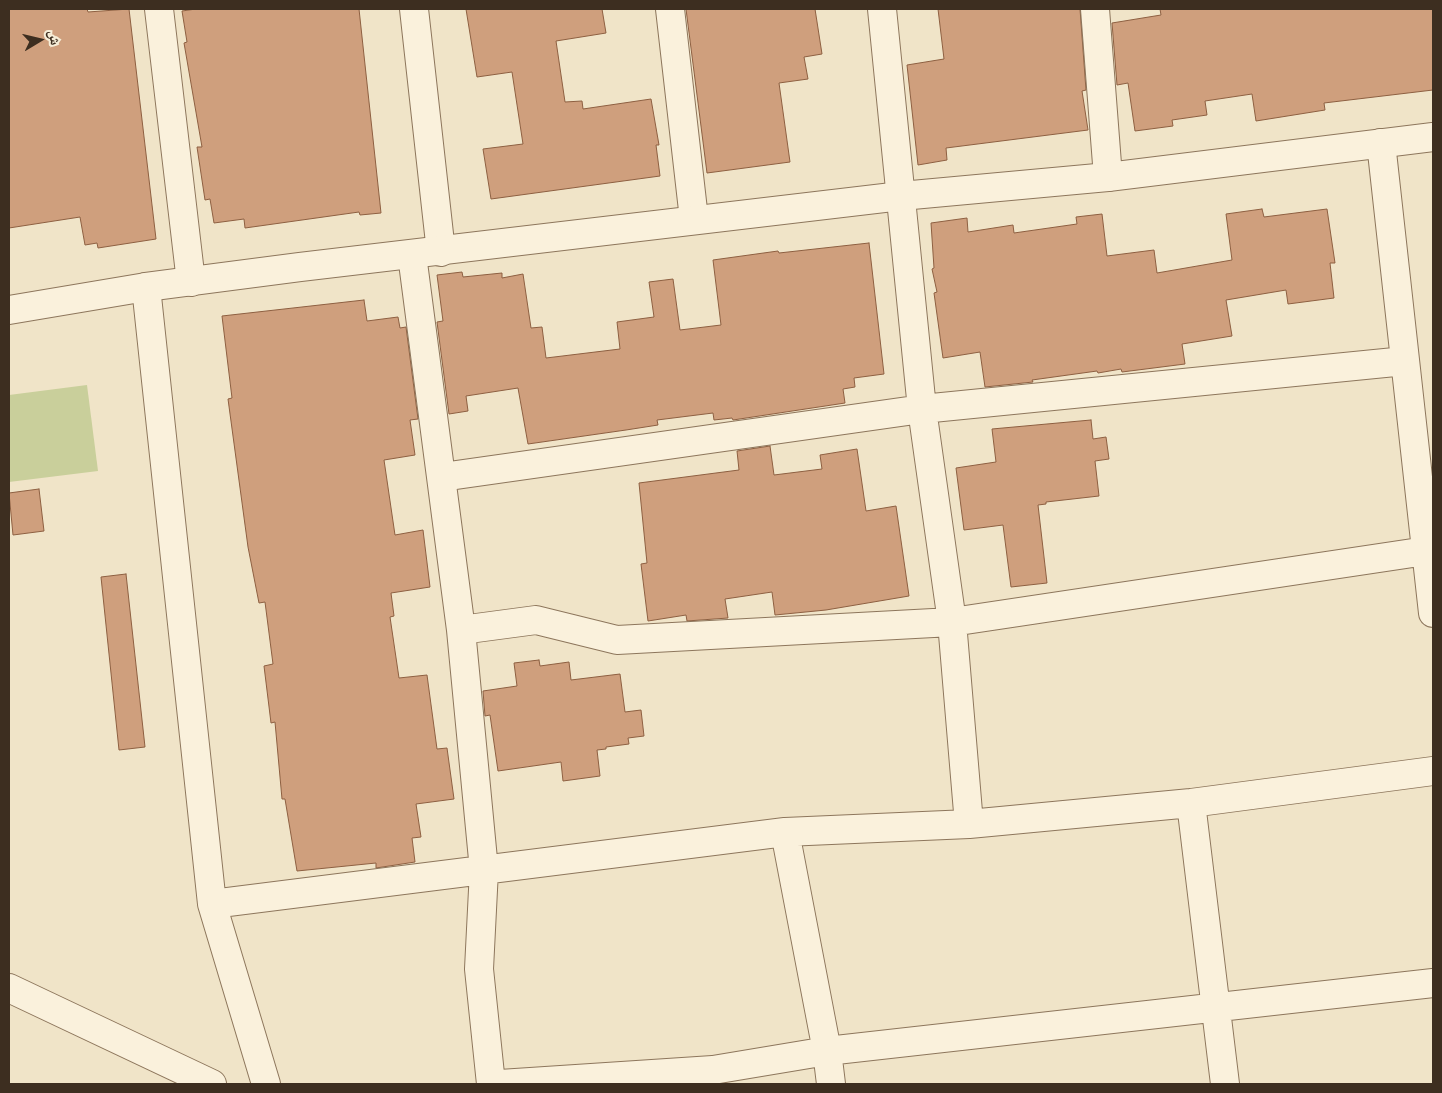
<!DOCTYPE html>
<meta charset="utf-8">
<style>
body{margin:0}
#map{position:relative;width:1442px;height:1093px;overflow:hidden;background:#f0e4c8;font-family:"IBM Plex Serif","Noto Naskh Arabic",serif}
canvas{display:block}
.frame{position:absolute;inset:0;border:10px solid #3d2e20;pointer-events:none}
.north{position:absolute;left:15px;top:15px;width:50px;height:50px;-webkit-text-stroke:4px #f7eed8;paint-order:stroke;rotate:81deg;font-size:14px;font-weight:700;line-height:20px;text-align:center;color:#3d2e20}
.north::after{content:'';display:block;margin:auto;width:18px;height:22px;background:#3d2e20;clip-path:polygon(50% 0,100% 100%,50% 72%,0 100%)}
</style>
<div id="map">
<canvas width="1442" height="1093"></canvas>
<div class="frame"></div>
<div class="north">ش</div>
</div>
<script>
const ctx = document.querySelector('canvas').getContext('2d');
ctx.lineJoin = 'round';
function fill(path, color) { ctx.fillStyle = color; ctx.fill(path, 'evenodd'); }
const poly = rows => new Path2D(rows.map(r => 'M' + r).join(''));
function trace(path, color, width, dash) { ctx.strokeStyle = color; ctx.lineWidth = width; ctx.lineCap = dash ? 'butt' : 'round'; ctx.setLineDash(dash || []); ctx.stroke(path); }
fill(poly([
 [87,385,98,471,9,482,9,395]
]), '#c9cf9b');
const building = poly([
 [9,9,87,9,88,12,129,9,156,239,98,248,97,243,85,245,80,217,9,228,9,9],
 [196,9,359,9,381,213,360,215,359,212,245,228,244,219,214,223,210,199,205,200,197,147,202,147,184,43,187,42,182,11,196,9],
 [466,9,602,9,606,33,556,41,565,102,582,101,583,109,651,99,659,145,656,145,660,176,491,199,483,149,523,144,512,72,477,77,466,9],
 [686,9,815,9,822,54,804,57,808,79,779,83,790,162,707,173,686,9],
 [938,9,1080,9,1086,90,1082,91,1088,130,946,148,947,160,918,165,907,65,944,59,938,9],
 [1160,9,1433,9,1433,90,1324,103,1325,110,1256,121,1252,94,1205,101,1207,115,1172,120,1173,126,1135,131,1128,83,1117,85,1112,23,1161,15,1160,9],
 [1262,209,1264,217,1327,209,1335,263,1330,263,1334,298,1288,304,1286,290,1226,300,1232,336,1182,344,1185,364,1122,372,1121,369,1098,373,1097,371,1032,380,1033,382,985,387,980,352,943,358,934,293,937,292,932,269,934,268,931,223,967,218,968,232,1013,225,1014,233,1077,224,1076,217,1102,214,1107,256,1154,250,1157,273,1232,260,1226,214,1262,209],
 [869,243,884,374,854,378,855,387,843,389,845,403,733,420,732,418,714,420,713,413,657,420,658,425,626,430,528,444,518,388,466,396,468,411,449,414,437,322,443,321,437,275,462,272,463,277,502,273,502,278,523,274,531,328,542,327,546,358,620,349,617,322,654,317,649,282,673,279,680,330,721,325,713,260,778,251,779,253,869,243],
 [364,300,367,321,398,317,400,328,406,327,418,419,410,420,415,455,384,460,395,535,423,530,430,587,391,593,394,616,390,617,399,678,427,675,437,749,447,748,454,799,416,804,421,837,412,838,415,862,376,868,376,863,297,871,285,799,282,799,275,722,271,723,264,666,273,664,265,602,259,603,248,547,228,399,232,398,222,316,364,300],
 [1091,420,1093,439,1106,437,1109,459,1095,461,1099,496,1046,502,1046,504,1038,505,1047,583,1011,587,1003,525,964,530,956,468,996,462,992,429,1091,420],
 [770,446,774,475,822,469,820,455,857,449,866,511,896,506,909,596,826,610,775,615,772,592,725,599,728,618,687,621,686,615,648,621,641,564,647,563,639,483,739,470,737,451,770,446],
 [39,489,44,531,13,535,9,493,39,489],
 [126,574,145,747,119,750,101,577,126,574],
 [539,660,540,666,569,662,571,680,620,674,625,712,641,710,644,736,628,738,629,744,606,747,606,749,597,750,600,776,563,781,561,762,498,771,490,715,485,716,483,691,517,686,514,663,539,660]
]);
fill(building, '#cf9f7d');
trace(building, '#8d5f41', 1);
const minor = poly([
 [159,9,191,282],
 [414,9,441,252],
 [670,9,694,219],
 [882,9,922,409,952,622,969,824],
 [1095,9,1108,177],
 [1381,143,1433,613],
 [412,255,461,630,484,870,479,969,491,1084],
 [146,287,212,904,266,1084],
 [442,477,922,409,1405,361],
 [461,630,536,620,617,640,952,622,1426,551],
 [1191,803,1225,1084],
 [785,832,827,1051,831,1084],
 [212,904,785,832,969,824,1191,803,1433,771],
 [9,988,212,1084],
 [500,1084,713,1070,827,1051,1433,983]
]);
const tertiary = poly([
 [9,310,146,287,300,267,901,196,1108,177,1433,137]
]);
trace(minor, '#8d765c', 30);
trace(tertiary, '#8d765c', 30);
trace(minor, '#faf1dc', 28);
trace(tertiary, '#faf1dc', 28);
</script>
